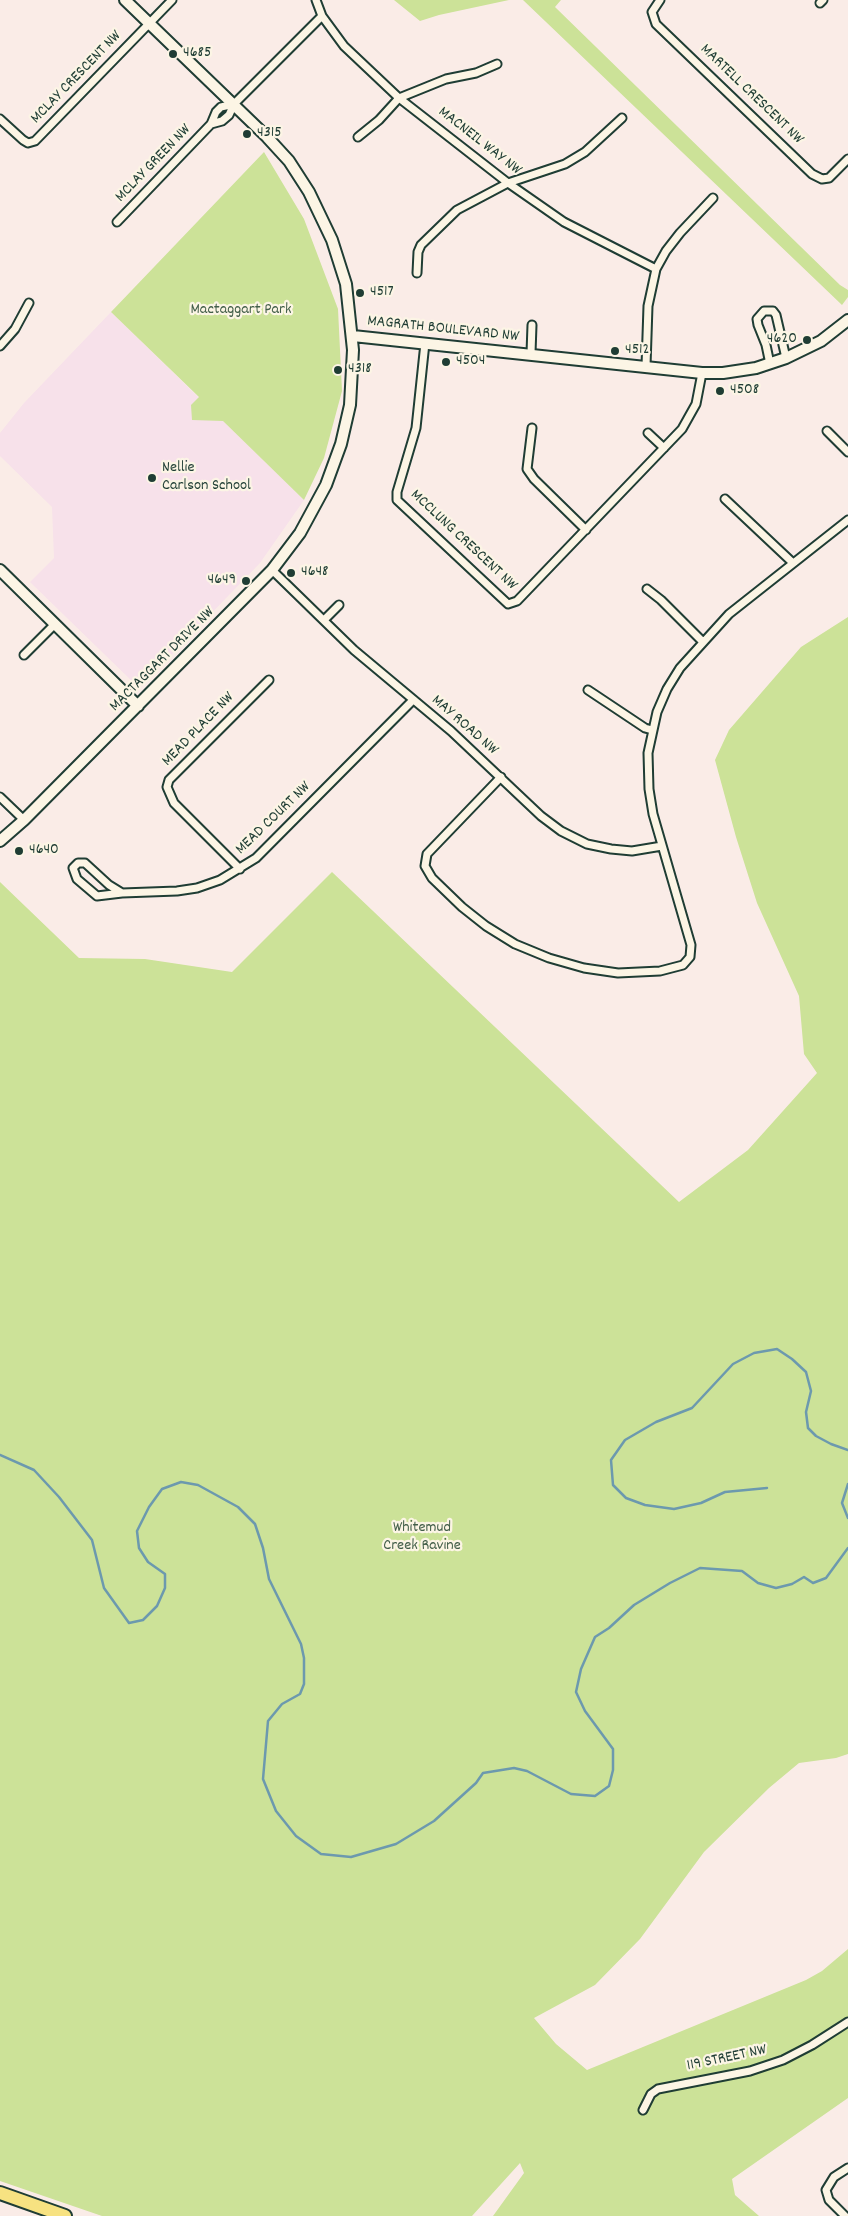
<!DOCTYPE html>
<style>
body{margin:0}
canvas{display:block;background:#faece7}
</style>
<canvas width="848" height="2216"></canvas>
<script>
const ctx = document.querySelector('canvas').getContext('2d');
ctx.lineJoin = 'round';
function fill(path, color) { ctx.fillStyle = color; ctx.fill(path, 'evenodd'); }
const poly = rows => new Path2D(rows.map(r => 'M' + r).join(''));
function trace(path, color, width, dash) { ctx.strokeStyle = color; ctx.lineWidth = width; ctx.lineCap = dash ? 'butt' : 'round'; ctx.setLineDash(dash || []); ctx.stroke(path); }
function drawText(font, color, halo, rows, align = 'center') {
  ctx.font = font + ' Dekko,sans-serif'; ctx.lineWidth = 4.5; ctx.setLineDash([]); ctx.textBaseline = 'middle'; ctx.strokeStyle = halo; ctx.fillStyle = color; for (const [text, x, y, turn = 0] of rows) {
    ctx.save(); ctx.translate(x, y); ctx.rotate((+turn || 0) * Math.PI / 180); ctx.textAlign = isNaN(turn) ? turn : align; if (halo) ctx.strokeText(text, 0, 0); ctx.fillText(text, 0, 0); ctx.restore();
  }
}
fill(poly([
 [111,312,304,500,260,563,142,685,136,685,30,582,54,558,52,507,0,456,0,433,24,403]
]), '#f7e1ea');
fill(poly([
 [394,0,509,0,439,15,420,21],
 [523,0,561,0,555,7,840,285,848,290,848,297,842,305],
 [264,152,304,219,338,309,342,391,324,458,304,500,223,421,192,420,191,405,199,397,111,312],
 [848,617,848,1754,836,1758,799,1763,769,1788,704,1852,640,1939,595,1985,534,2018,556,2044,587,2070,806,1980,822,1971,848,1949,848,2098,732,2179,735,2195,759,2216,493,2216,524,2173,520,2163,472,2216,102,2216,0,2181,0,882,79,958,145,959,232,972,332,872,679,1202,748,1150,817,1073,804,1054,799,996,757,903,736,837,715,760,729,730,801,647]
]), '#cce298');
trace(poly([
 [0,1455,34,1470,59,1497,92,1540,104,1588,129,1623,143,1620,157,1606,165,1588,165,1574,148,1562,139,1548,137,1531,149,1507,162,1489,181,1482,198,1485,238,1507,255,1524,263,1548,269,1579,301,1644,304,1658,304,1684,300,1694,282,1704,268,1721,263,1779,276,1811,296,1836,321,1854,351,1857,396,1844,434,1821,476,1783,483,1773,514,1768,527,1771,571,1794,595,1796,609,1786,613,1770,613,1749,585,1711,576,1692,581,1669,595,1637,609,1628,634,1605,670,1583,700,1568,742,1571,758,1583,776,1588,792,1584,804,1577,813,1583,826,1578,848,1548],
 [848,1484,842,1503,848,1518],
 [767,1488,725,1492,701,1503,674,1509,645,1505,626,1498,613,1485,611,1460,625,1440,656,1422,692,1408,733,1364,754,1353,777,1349,792,1359,806,1372,811,1391,806,1412,808,1428,816,1436,831,1444,848,1450]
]), '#6c99ae', 2.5);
const street = poly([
 [316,0,322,16,344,46,399,98,508,183,564,222,656,269],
 [660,0,652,12,656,24,812,174,822,179,829,178,848,159],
 [820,3,823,0],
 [0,119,23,140,28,143,35,141,172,0],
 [211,124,222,121,229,115,234,104,322,16],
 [358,137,379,120,399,98,446,79,476,73,497,64],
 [117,222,211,124,216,112,221,107,234,104],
 [417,273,418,252,421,245,457,210,508,183,565,164,585,152,622,118],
 [425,343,416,428,397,492,397,500,508,604,517,601,682,429,696,404,702,373],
 [0,346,15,329,29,303],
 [531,353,532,325],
 [770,364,766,345,758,325,757,319,764,311,773,311,776,315,786,358],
 [646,366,648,306,656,269,666,251,680,233,713,198],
 [532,428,527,469,534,479,586,530],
 [827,431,848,452],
 [648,433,664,448],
 [725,499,793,563],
 [272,570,354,650,451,731,541,816,561,831,587,844,611,849,632,851,662,846],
 [647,589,661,600,703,642],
 [324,620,339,605],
 [24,655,55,624],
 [588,690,645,728,652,730],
 [501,777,427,854,425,866,432,878,462,907,486,926,515,944,549,958,584,968,618,973,660,971,683,965,690,957,691,945,653,814,649,789,648,753,657,712,667,689,680,668,729,614,848,520],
 [0,797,24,820],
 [240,869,174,803,167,787,169,780,269,680],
 [122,893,97,896,77,879,73,868,78,863,85,863,109,885,122,893,177,891,197,888,220,880,256,858,413,700],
 [643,2110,651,2094,658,2089,750,2071,783,2060,812,2045,848,2022],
 [845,2216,829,2200,826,2190,834,2177,848,2168]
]);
const secondary = poly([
 [353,336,702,373,723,373,756,368,786,358,821,341,848,320],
 [0,570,138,706],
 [0,841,24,820,272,570,300,533,326,485,341,444,350,405,353,350,346,284,332,240,309,192,289,161,267,137,125,0]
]);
const highway = poly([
 [0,2193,65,2216]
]);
trace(street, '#1f3d34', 11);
trace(secondary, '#1f3d34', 14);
trace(highway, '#1f3d34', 16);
trace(street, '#fcf5e5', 7);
trace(secondary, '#fcf5e5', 10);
trace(highway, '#f7e281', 12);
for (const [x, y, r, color] of [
 [173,54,5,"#1f3d34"],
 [247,134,5,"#1f3d34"],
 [360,293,5,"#1f3d34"],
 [807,340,5,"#1f3d34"],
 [615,351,5,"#1f3d34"],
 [446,362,5,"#1f3d34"],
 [338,370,5,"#1f3d34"],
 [720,391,5,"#1f3d34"],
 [152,478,5,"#1f3d34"],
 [291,573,5,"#1f3d34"],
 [246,581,5,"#1f3d34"],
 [19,851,5,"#1f3d34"]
]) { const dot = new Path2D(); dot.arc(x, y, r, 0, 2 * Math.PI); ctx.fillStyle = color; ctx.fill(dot); trace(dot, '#fcf5e5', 2); }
drawText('16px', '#1f3d34', '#fcf5e5', [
 ["4685",183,54],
 ["4315",257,134],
 ["4517",370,293],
 ["4620",797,340,"right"],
 ["4512",625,351],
 ["4504",456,362],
 ["4318",348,370],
 ["4508",730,391],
 ["Nellie",162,469],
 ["Carlson School",162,487],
 ["4648",301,573],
 ["4649",236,581,"right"],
 ["4640",29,851]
], 'left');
drawText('16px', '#1f3d34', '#fcf5e5', [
 ["MCLAY CRESCENT NW",77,78,-46],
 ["MARTELL CRESCENT NW",751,95,44],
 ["MACNEIL WAY NW",479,142,38],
 ["MCLAY GREEN NW",154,164,-46],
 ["MAGRATH BOULEVARD NW",443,330,6],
 ["MCCLUNG CRESCENT NW",463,541,43],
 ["MACTAGGART DRIVE NW",163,660,-45],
 ["MAY ROAD NW",464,726,41],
 ["MEAD PLACE NW",199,730,-46],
 ["MEAD COURT NW",274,819,-44],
 ["119 STREET NW",727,2059,-12]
]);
drawText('16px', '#425e48', '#fcf5e5', [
 ["Mactaggart Park",241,311],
 ["Whitemud",422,1529],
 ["Creek Ravine",422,1547]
]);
</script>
